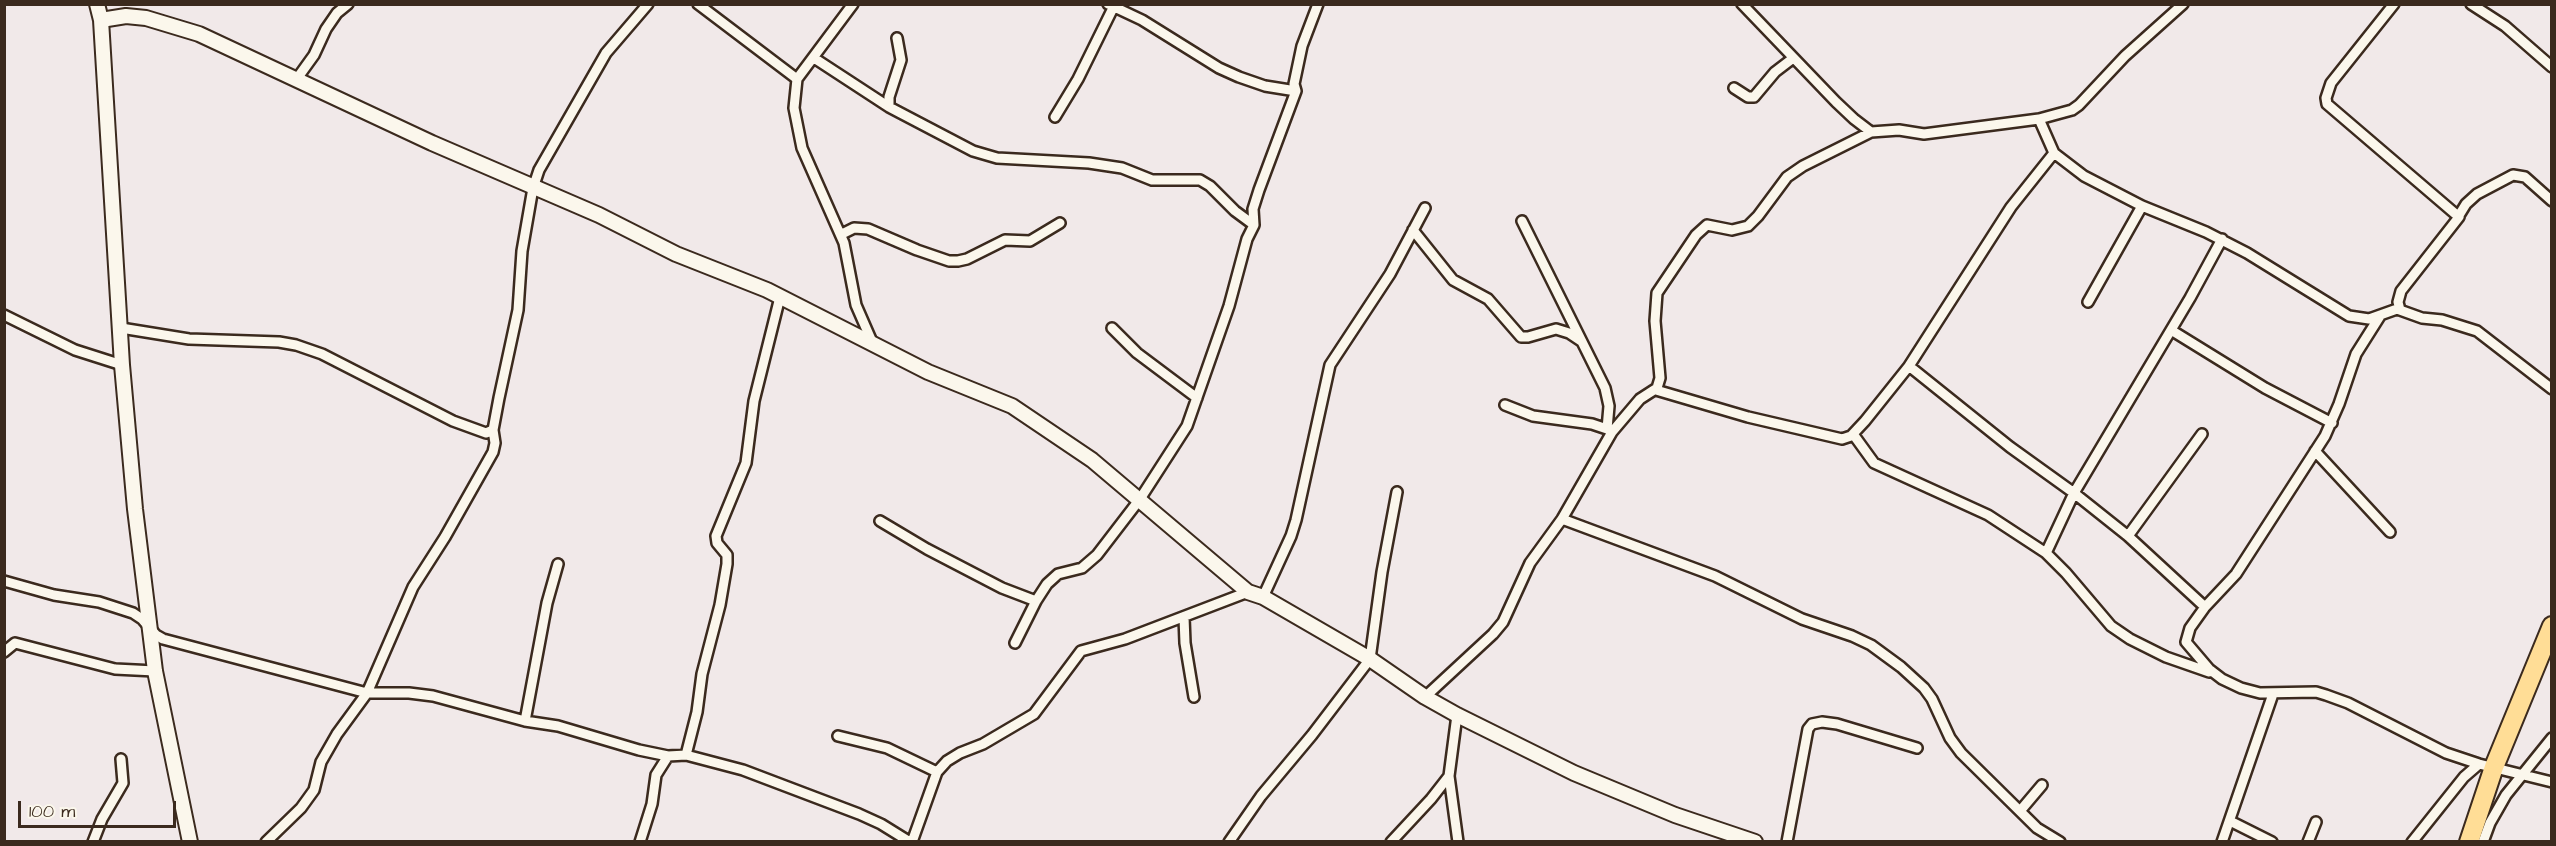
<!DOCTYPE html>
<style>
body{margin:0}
#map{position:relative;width:2556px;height:846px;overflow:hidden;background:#f1e9e9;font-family:"Architects Daughter",sans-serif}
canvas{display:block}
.frame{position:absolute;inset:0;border:6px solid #3b2a1e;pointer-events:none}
.scale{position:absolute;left:18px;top:801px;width:158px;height:27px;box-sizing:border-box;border:3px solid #3b2a1e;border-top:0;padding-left:8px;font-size:18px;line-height:21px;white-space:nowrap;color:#3b2a1e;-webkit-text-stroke:4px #fbf7ec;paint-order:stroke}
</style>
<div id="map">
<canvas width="2556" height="846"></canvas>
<div class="frame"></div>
<div class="scale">100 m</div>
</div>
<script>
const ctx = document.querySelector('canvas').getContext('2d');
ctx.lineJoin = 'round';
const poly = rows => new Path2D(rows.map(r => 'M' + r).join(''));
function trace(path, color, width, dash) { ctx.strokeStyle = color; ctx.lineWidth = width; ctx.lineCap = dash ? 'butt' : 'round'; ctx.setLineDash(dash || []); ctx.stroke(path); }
const street = poly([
 [698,4,797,79],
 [853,4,797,79,794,108,802,148,844,243,856,305,873,344],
 [1108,4,1142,20,1219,68,1239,77,1265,86,1296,91],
 [1742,4,1836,102,1854,119,1871,132,1899,130,1924,134,2039,119],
 [2183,4,2125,56,2079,105,2072,110,2039,119,2054,153,2084,176,2142,206,2206,232,2247,253,2349,316,2369,319,2397,309,2422,318,2442,320,2477,331,2552,389],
 [2394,4,2331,83,2326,98,2327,104,2459,217,2401,291,2398,302,2400,310],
 [2471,4,2505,26,2552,67],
 [814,58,889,107,973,151,997,158,1089,163,1122,168,1152,180,1200,180,1210,186,1235,211,1254,225],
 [296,80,314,55,326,29,337,13,348,4],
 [1734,88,1748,97,1754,97,1775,72,1792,59],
 [889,107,889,97,901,60,897,38],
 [1055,117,1078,79,1114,6],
 [2054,153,2011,207,1909,366,2010,447,2074,493,2128,536,2205,607],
 [2458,217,2466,204,2477,194,2513,175,2525,177,2552,201],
 [1522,221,1605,388,1609,406,1607,429,1612,432],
 [1413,230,1453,280,1488,299,1521,337,1528,337,1556,329,1569,333,1581,341],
 [842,234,854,228,868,229,917,250,949,261,958,261,967,259,1005,240,1030,241,1060,223],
 [2088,302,2142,206],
 [4,315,75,350,122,365],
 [2380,316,2356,354,2339,404,2325,436,2236,574,2205,607,2190,628,2186,642,2209,669,2222,679,2241,688,2260,693,2316,692,2326,695,2348,703,2446,753,2479,764,2552,782],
 [121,328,189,339,279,342,296,345,322,354,453,421,486,433,493,430],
 [1112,328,1137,353,1197,398],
 [2171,330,2265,388,2332,423],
 [1656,390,1748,417,1842,439,1851,436,1865,421,1909,366],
 [1505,405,1533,416,1592,424,1607,429],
 [1853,434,1874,463,1988,515,2046,553,2066,573,2111,626,2130,639,2166,657,2209,672],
 [2315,451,2390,532],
 [1562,519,1715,576,1802,619,1852,636,1871,645,1901,667,1924,688,1932,699,1950,738,1961,753,2037,828,2060,842],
 [880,521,927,549,1002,588,1036,601],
 [2128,536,2202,434],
 [2046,553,2074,493,2190,298,2222,239],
 [4,581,54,595,99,602,133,613,142,619,156,635,163,639,367,693,409,693,433,696,525,721,558,726,639,750,668,756,686,755,743,770,859,814,881,824,910,842],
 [1263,597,1291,536,1296,520,1330,365,1390,274,1425,208],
 [1184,617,1185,643,1194,697],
 [1015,643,1036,601,1047,584,1058,574,1082,568,1097,555,1140,499,1187,426,1229,306,1247,239,1254,225,1253,209,1259,190,1296,91,1294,84,1302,46,1318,4],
 [4,652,15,643,115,669,155,671],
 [1425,697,1493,634,1503,622,1530,563,1562,519,1612,432,1640,399,1657,388,1660,378,1655,321,1657,293,1696,235,1707,225,1732,230,1748,226,1758,216,1787,177,1803,166,1871,132],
 [525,721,547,603,558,564],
 [838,736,887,748,937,772],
 [686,755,697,712,702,674,720,605,727,564,727,555,717,543,716,536,746,463,754,401,780,297],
 [1449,776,1458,842],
 [2020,811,2042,785],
 [2230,821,2272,842],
 [93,842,102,819,123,783,121,759],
 [266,842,301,808,314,790,321,762,337,734,367,693,413,587,445,537,493,452,495,443,493,430,499,398,518,310,522,251,533,188,539,170,606,53,648,4],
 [640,842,652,804,656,775,668,756],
 [912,842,937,772,947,761,960,753,983,744,1034,714,1081,651,1125,639,1248,592],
 [1229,842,1261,796,1312,735,1370,659,1382,572,1397,492],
 [1391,842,1431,799,1449,776,1457,715],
 [1787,842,1808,729,1812,724,1822,722,1837,724,1917,748],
 [2222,842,2273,694],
 [2308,842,2316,822],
 [2412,842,2464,777,2479,764],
 [2483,842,2490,823,2506,795,2552,738]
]);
const secondary = poly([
 [97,4,101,20,122,365,135,509,155,671,190,842],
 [101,20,126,16,146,18,199,34,432,143,599,215,676,254,767,290,928,372,1012,406,1092,460,1248,592,1263,597,1370,659,1425,697,1457,715,1574,773,1675,815,1755,842]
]);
const highway = poly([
 [2469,842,2494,767,2552,626]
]);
trace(street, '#3b2a1e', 14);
trace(secondary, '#3b2a1e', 18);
trace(highway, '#3b2a1e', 22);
trace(street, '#fbf7ec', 9);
trace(secondary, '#fbf7ec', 14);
trace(highway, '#ffdd96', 18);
</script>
